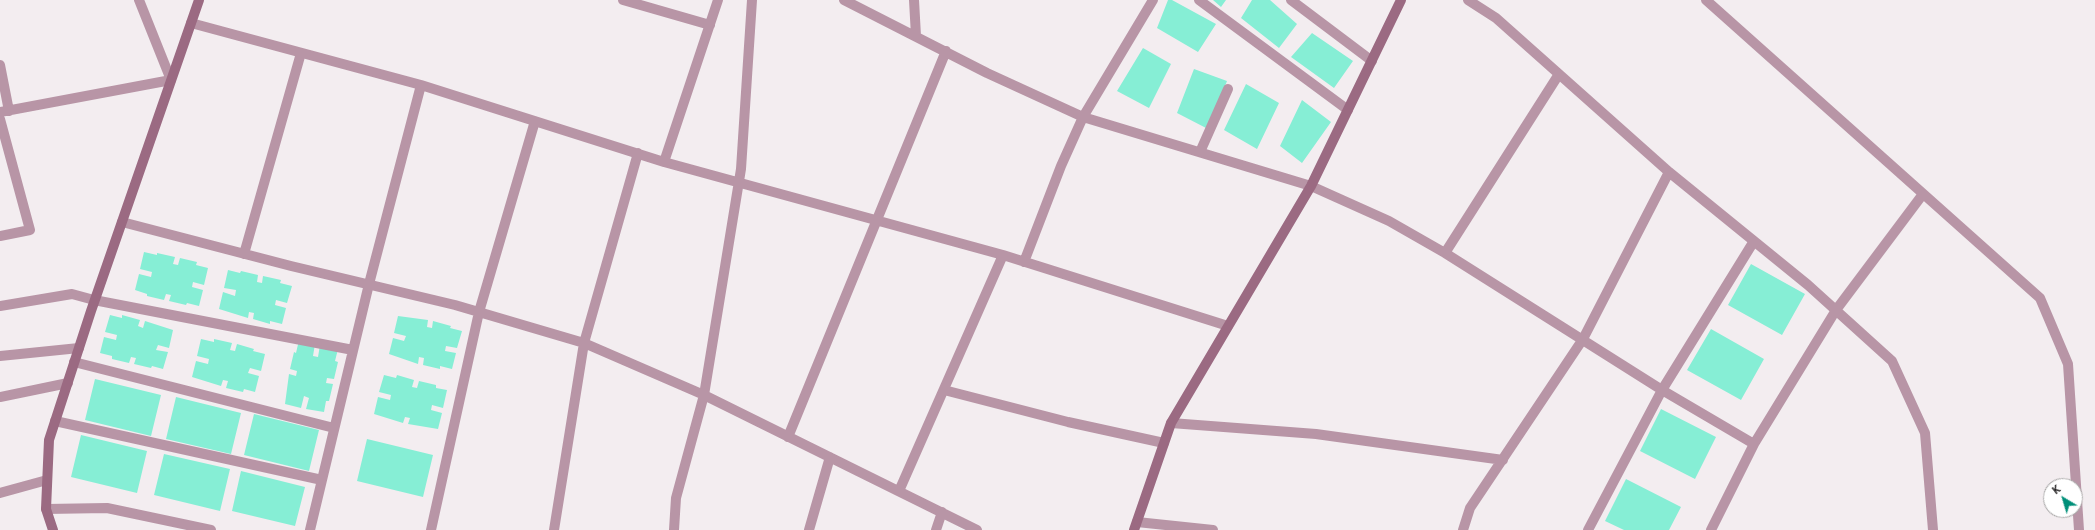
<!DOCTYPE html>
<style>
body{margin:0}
#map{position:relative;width:2095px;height:530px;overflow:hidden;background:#f3edf0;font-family:"Space Grotesk",sans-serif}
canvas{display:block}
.north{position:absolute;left:2043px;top:478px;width:40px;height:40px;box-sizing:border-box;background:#fff;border:1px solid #a7a6a6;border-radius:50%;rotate:322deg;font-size:11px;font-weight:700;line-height:16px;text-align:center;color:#222021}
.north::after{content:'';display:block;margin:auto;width:14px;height:18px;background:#008f79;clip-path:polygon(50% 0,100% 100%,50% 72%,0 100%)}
</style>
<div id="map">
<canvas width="2095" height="530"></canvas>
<div class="north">K</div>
</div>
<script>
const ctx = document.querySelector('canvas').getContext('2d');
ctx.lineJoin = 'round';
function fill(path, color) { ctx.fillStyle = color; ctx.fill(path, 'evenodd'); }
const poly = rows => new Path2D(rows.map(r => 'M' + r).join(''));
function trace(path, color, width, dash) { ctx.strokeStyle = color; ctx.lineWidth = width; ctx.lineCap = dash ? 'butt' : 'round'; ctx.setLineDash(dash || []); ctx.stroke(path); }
fill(poly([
 [1168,0,1172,0,1216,24,1198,52,1157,28],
 [1213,0,1226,0,1221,7],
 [1252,0,1270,0,1297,24,1279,48,1241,18],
 [1312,33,1353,61,1334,88,1291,57],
 [1143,48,1171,64,1149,108,1117,91],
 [1194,69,1227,81,1208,129,1177,113],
 [1246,84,1279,103,1257,149,1224,130],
 [1302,100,1331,122,1302,163,1280,146],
 [144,252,157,255,157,253,175,257,173,264,178,265,180,258,197,262,196,265,208,268,204,285,193,282,192,287,203,290,199,306,187,303,186,305,169,301,171,295,166,294,164,300,147,296,147,294,135,290,139,274,151,277,152,272,140,269],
 [1751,264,1805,294,1782,335,1728,305],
 [228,270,240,273,241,271,258,275,257,282,262,283,263,276,281,280,280,283,292,286,287,303,276,300,275,305,286,308,282,324,270,321,270,324,253,319,254,313,249,312,248,318,219,309,223,292,235,296,236,290,224,288],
 [110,315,122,318,122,315,140,320,138,326,143,328,145,321,173,330,169,348,158,345,156,350,168,352,163,369,152,366,151,368,134,364,136,358,131,357,129,363,112,359,112,356,100,353,104,337,116,340,117,335,105,332],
 [398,316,428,320,427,327,432,328,433,321,451,326,450,328,462,331,457,348,446,346,445,351,456,353,452,369,440,366,440,369,423,365,424,358,419,357,418,364,389,354,393,338,404,341,406,336,394,333],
 [1711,329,1764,359,1741,400,1687,370],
 [201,339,214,342,214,339,232,343,230,350,235,351,237,344,254,349,253,351,265,354,261,371,250,368,248,373,259,376,255,392,244,389,243,392,226,388,228,381,223,380,221,386,192,377,196,361,208,364,209,359,197,356],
 [299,340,315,344,313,356,318,357,320,345,338,349,335,361,338,362,334,379,327,378,326,383,333,384,329,401,326,401,324,412,306,409,309,398,304,396,301,408,285,404,289,374,296,376,297,371,290,369,294,352,296,353],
 [384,375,396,378,397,375,414,380,412,387,417,388,419,381,436,385,436,388,447,390,443,408,432,405,431,410,442,413,438,429,408,424,410,418,405,417,403,423,374,414,378,397,390,400,391,395,379,392],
 [95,379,161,395,151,436,85,420],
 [176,397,241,413,231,454,166,439],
 [1661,409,1716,437,1695,479,1640,451],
 [254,414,319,430,309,471,244,455],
 [81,435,147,451,137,493,71,477],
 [367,439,433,455,423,497,357,481],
 [164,454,230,469,220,511,154,495],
 [241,471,305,487,295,526,232,511],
 [1626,479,1681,507,1669,530,1624,530,1605,521]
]), '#86eed5');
trace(poly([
 [623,0,710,25],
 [844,0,987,73,1083,117,1311,186,1389,221,1445,253,1662,390,1754,241],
 [914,0,916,36],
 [1199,0,1348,110],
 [1291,0,1372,61],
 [1468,0,1496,18,1669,172,1808,285,1892,361,1925,433,1933,530],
 [1706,0,2040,298,2068,364,2079,530],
 [191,23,421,85,664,162,1003,255,1228,326],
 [0,65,9,111],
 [0,112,171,80,139,0],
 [0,119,30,230,0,236],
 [1200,152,1228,89],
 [664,162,718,0],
 [122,222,291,266,455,305,584,343,704,395,977,530],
 [1445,253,1559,74],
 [244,254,301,53],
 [1024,262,1061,166,1083,117,1153,0],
 [0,306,72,294,94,300,353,350],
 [0,356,79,348],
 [74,362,334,428],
 [944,390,1068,422,1164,443],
 [0,397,68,383],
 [55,421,322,480],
 [1171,423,1316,434,1503,460],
 [788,437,946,51],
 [899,491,1003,255],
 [0,493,47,480],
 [46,509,107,508,211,530],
 [1137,522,1213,530],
 [310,530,369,284,421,85],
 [431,530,479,312,535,121],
 [554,530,584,343,638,153],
 [674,530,676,498,704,395,741,169,752,0],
 [809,530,830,457],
 [936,530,942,512],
 [1463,530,1470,508,1583,339,1669,172],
 [1588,530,1662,390,1754,444],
 [1711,530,1754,444,1836,310,1923,194]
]), '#b895a6', 10);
trace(poly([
 [53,530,46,509,49,440,91,311,199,0],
 [1134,530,1171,423,1311,186,1401,0]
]), '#9b6a82', 10);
</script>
